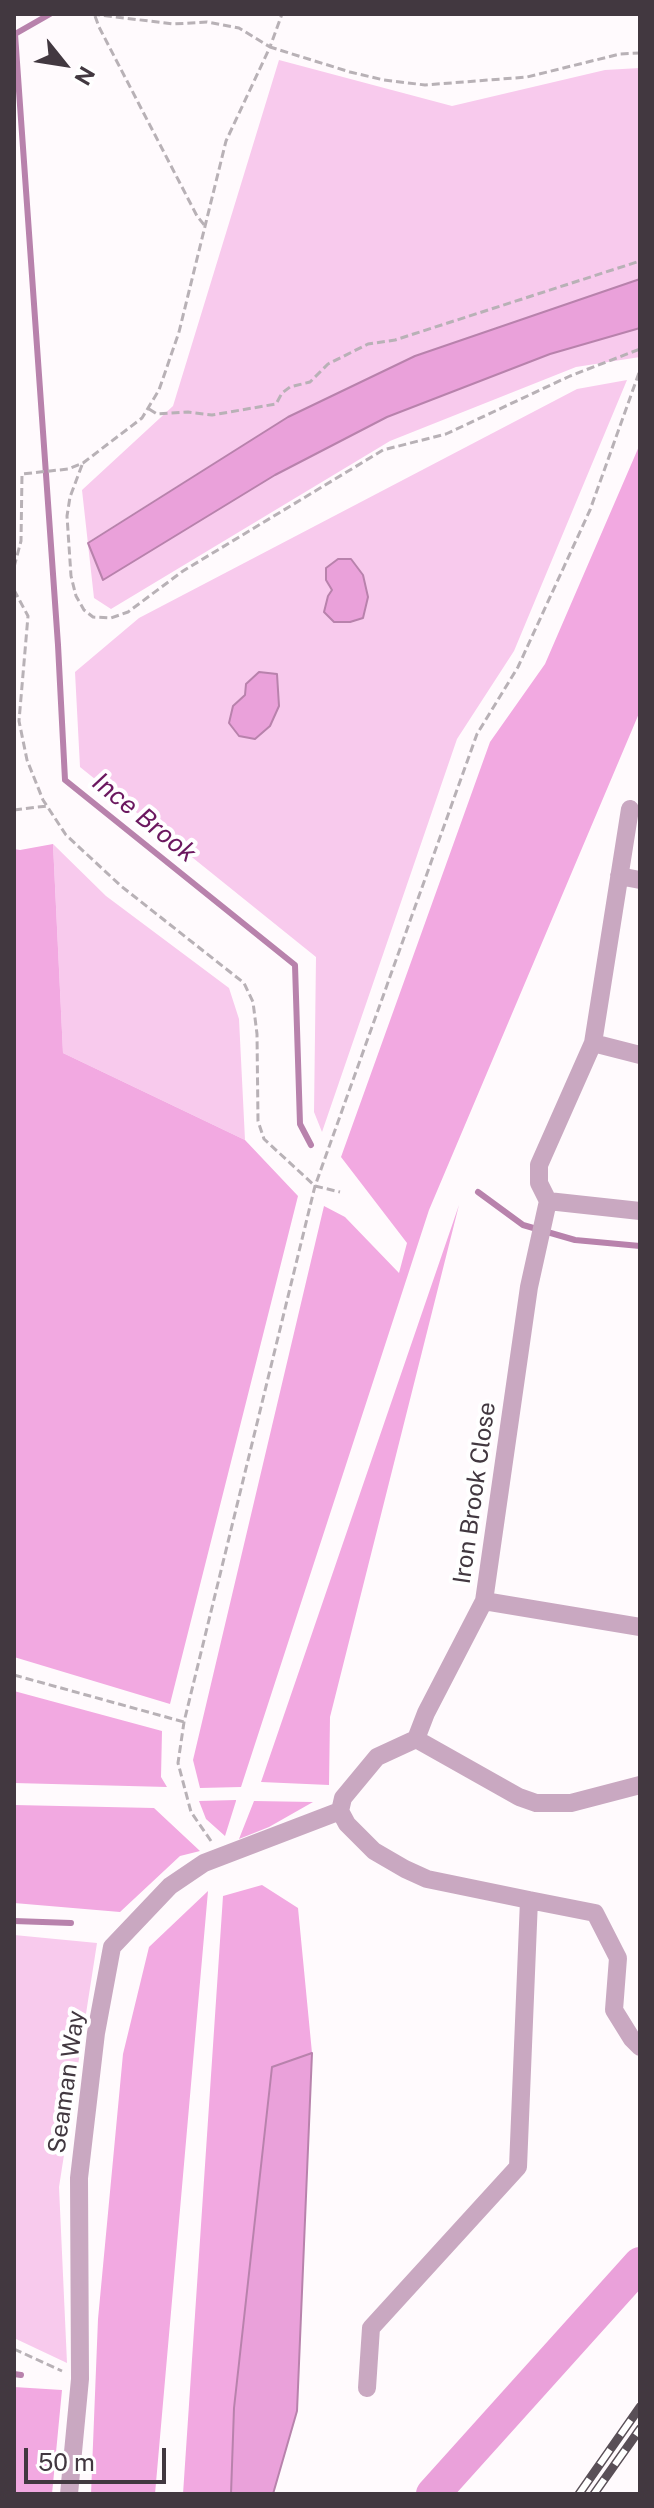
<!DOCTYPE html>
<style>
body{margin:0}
#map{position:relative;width:654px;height:2508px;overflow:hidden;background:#fffafd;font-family:"Public Sans",sans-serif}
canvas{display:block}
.frame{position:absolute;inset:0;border:16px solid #423840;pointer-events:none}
.north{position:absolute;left:24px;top:24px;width:80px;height:80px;-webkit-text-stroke:6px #fff;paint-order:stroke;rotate:120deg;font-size:22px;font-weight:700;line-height:32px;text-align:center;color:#423840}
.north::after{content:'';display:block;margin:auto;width:28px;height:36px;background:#423840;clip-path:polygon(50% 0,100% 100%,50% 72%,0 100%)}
.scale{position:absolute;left:24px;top:2448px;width:142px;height:36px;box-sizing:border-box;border:4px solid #423840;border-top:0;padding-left:10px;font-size:24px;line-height:28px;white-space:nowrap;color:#423840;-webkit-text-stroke:6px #fff;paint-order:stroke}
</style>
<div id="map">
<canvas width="654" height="2508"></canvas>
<div class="frame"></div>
<div class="north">N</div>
<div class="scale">50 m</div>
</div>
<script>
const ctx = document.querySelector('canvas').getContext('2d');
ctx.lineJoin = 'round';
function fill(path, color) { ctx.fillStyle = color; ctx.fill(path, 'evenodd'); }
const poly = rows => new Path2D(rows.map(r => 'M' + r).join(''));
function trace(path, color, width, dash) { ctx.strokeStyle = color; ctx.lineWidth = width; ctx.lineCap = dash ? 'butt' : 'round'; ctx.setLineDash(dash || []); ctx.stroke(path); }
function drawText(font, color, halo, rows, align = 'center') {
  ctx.font = font + ' "Public Sans",sans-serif'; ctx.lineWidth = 8; ctx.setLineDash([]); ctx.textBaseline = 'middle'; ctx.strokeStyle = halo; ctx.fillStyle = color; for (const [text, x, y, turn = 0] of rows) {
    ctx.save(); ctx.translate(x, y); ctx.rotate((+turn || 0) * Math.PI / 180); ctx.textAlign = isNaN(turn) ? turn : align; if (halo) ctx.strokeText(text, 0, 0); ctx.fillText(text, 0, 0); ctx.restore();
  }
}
fill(poly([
 [279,60,452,106,605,70,640,68,640,279,415,356,288,417,88,542,103,579,275,475,387,417,550,354,640,328,640,357,576,367,390,441,111,609,94,598,82,490,173,406],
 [627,380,514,651,457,739,322,1132,314,1112,316,957,80,767,75,672,139,618,577,389],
 [53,844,106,896,229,988,239,1019,245,1140,63,1053],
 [14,1935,97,1943,59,2187,67,2363,14,2338]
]), '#f8caed');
fill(poly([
 [640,444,640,711,429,1210,241,1787,200,1788,193,1760,324,1206,345,1217,399,1273,407,1243,341,1157,490,742,545,664],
 [53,844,63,1053,245,1140,298,1196,170,1704,14,1657,14,849,20,850],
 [459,1205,330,1717,329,1785,261,1782],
 [14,1691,162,1731,161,1777,167,1787,14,1783],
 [236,1800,236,1801,225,1836,206,1819,199,1801],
 [254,1801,313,1802,269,1827,239,1839],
 [14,1805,154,1808,200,1851,180,1856,120,1912,14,1903],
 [262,1885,298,1908,312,2053,272,2067,234,2408,231,2494,183,2494,223,1896],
 [208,1891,155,2494,91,2494,98,2319,123,2054,149,1947],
 [14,2387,62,2390,52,2494,14,2494]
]), '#f2a9e1');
const water = poly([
 [640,279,640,328,550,354,387,417,275,475,103,580,88,543,288,417,415,356,640,279],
 [338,559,351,559,363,575,368,597,363,618,350,622,334,622,324,612,328,596,332,590,326,580,326,568,338,559],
 [259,672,277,674,279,706,270,726,255,739,239,736,229,723,233,706,245,695,246,684,259,672],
 [312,2053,297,2411,273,2494,231,2494,234,2408,272,2067,312,2053]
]);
fill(water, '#eaa1da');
trace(water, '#b882ac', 2);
trace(poly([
 [50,14,15,34,58,645,65,780,295,965,300,1124,311,1145],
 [478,1192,523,1225,575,1240,640,1246],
 [14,1921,71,1923],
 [14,2374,21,2375]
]), '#b882ac', 6);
trace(poly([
 [433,2494,640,2264]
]), '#eaa1da', 34);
trace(poly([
 [92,14,173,24,207,22,239,28,270,47,282,14],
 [95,16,99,27,197,216,205,226],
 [149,409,157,414,188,412,212,415,276,404,282,393,290,387,310,382,328,364,368,344,395,340,640,261],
 [82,465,70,497,67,516,71,576,76,596,84,610,93,617,111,618,128,612,183,571,383,450,446,434,570,376,640,349],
 [14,567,21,541,22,474,68,469,83,463,142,418,159,390,179,332,226,141,270,47,350,72,384,80,425,85,527,77,620,54,640,53],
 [14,590,28,616,19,721,27,760,43,800,66,835,121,886,244,983,253,1002,257,1034,258,1121,264,1139,315,1186,340,1192],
 [14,810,47,806],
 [14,1675,184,1722],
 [211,1841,191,1812,178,1763,184,1722,315,1186,477,734,518,667,590,510,640,370],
 [14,2349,62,2371]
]), '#b8b1b6', 3, [8, 4]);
trace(poly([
 [619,876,640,880],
 [593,1043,630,809],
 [548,1201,640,1211],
 [484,1601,640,1627],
 [416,1739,426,1713,484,1601,529,1287,548,1201,539,1183,539,1165,593,1043,640,1055],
 [340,1811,347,1824,374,1851,405,1869,427,1879,529,1900,518,2167,371,2328,367,2388],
 [340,1811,343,1798,377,1757,416,1739,519,1797,536,1803,571,1803,640,1785],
 [529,1900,595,1913,618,1958,614,2010,632,2039,640,2047],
 [69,2494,80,2379,79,2178,96,2033,112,1947,170,1886,204,1863,340,1811]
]), '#c9a8c1', 18);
const rail = poly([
 [579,2494,640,2407],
 [594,2494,640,2429]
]);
trace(rail, '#594f57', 9);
trace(rail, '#fff', 6, [18]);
drawText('24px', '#423840', '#fff', [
 ["Iron Brook Close",475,1493,-82],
 ["Seaman Way",67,2082,-82]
]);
drawText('italic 26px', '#6b185f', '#fff', [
 ["Ince Brook",144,818,39]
]);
</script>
